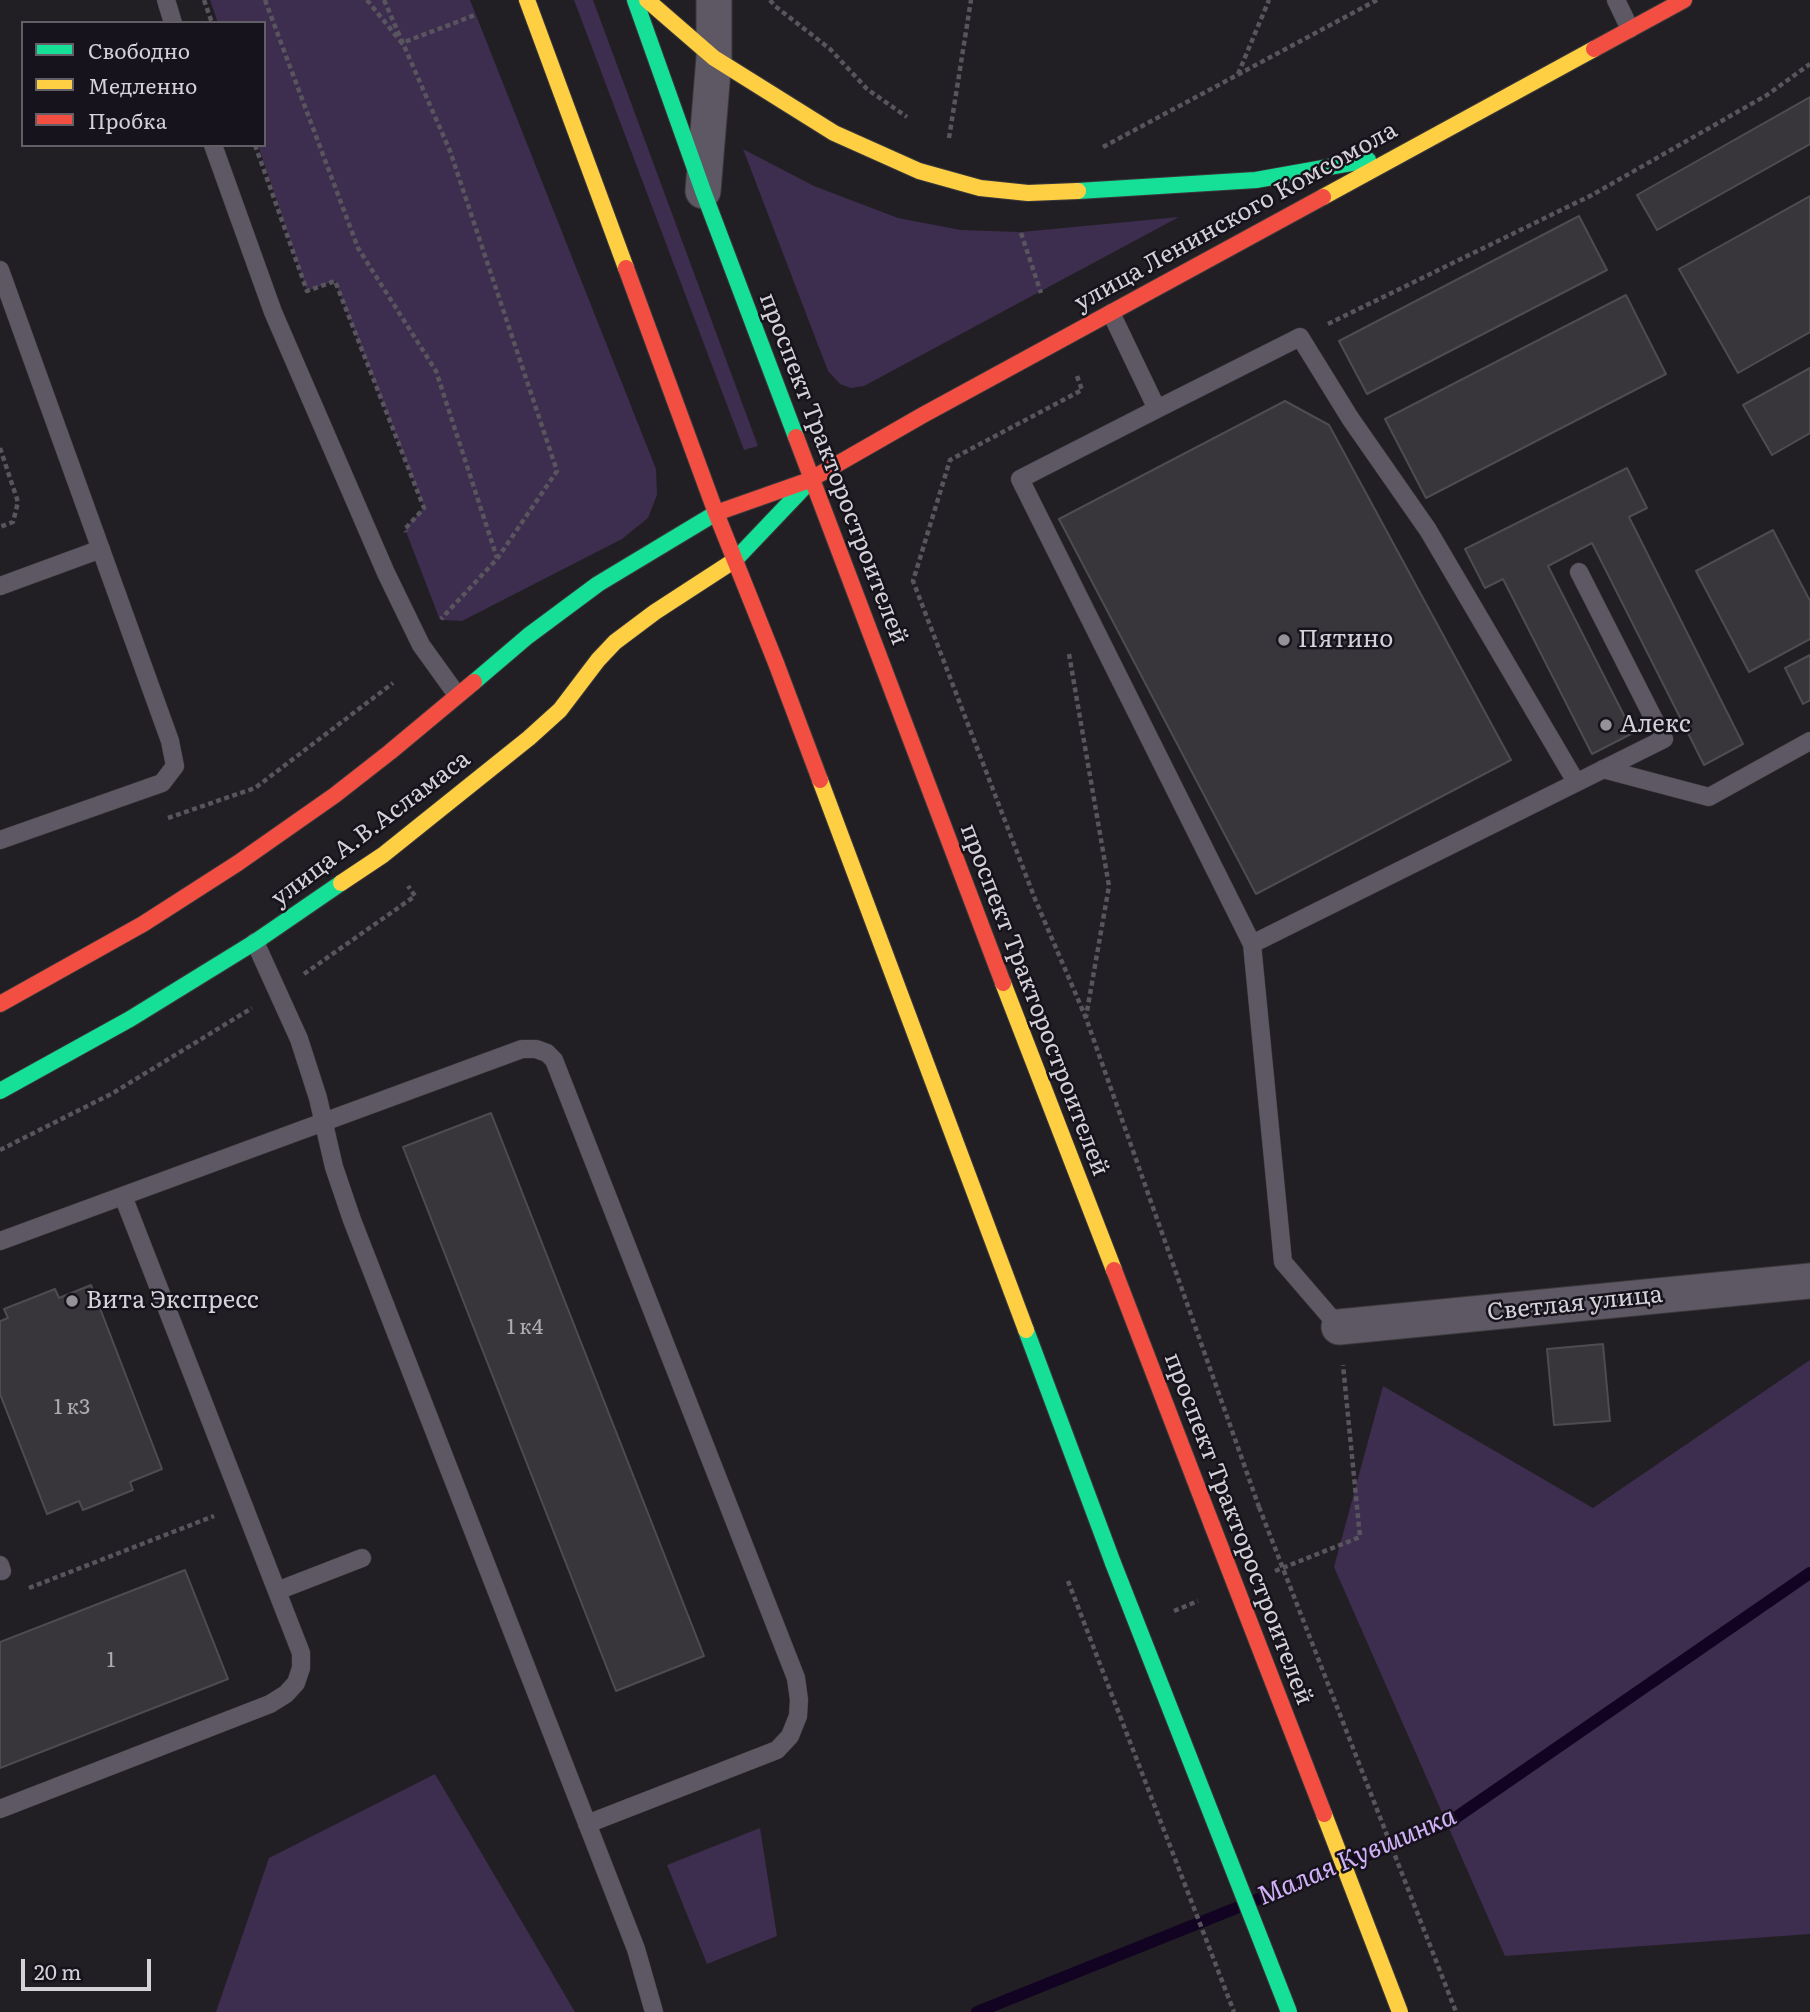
<!DOCTYPE html>
<meta charset="utf-8">
<style>
body{margin:0}
#map{position:relative;width:1810px;height:2012px;overflow:hidden;background:#211f23;font-family:Literata,serif}
canvas{display:block}
.legend{position:absolute;left:21px;top:21px;width:245px;height:126px;box-sizing:border-box;background:#17131c;border:2px solid #635f67;margin:0;padding:9px 12px;list-style:none;font-size:21px;color:#d4d1d7}
.legend li{display:flex;align-items:center;gap:14px;height:35px}
.legend b{width:35px;border:2px solid #635f67}
.scale{position:absolute;left:21px;top:1959px;width:130px;height:32px;box-sizing:border-box;border:4px solid #d4d1d7;border-top:0;padding-left:9px;font-size:21px;line-height:24px;white-space:nowrap;color:#d4d1d7;-webkit-text-stroke:5px #17131c;paint-order:stroke}
</style>
<div id="map">
<canvas width="1810" height="2012"></canvas>
<ul class="legend">
<li><b style="height:9px;background:#16e098"></b>Свободно</li>
<li><b style="height:9px;background:#ffcf43"></b>Медленно</li>
<li><b style="height:9px;background:#f24e42"></b>Пробка</li>
</ul>
<div class="scale">20 m</div>
</div>
<script>
const ctx = document.querySelector('canvas').getContext('2d');
ctx.lineJoin = 'round';
function fill(path, color) { ctx.fillStyle = color; ctx.fill(path, 'evenodd'); }
const poly = rows => new Path2D(rows.map(r => 'M' + r).join(''));
function trace(path, color, width, dash) { ctx.strokeStyle = color; ctx.lineWidth = width; ctx.lineCap = dash ? 'butt' : 'round'; ctx.setLineDash(dash || []); ctx.stroke(path); }
function drawText(font, color, halo, rows, align = 'center') {
  ctx.font = font + ' Literata,serif'; ctx.lineWidth = 5; ctx.setLineDash([]); ctx.textBaseline = 'middle'; ctx.strokeStyle = halo; ctx.fillStyle = color; for (const [text, x, y, turn = 0] of rows) {
    ctx.save(); ctx.translate(x, y); ctx.rotate((+turn || 0) * Math.PI / 180); ctx.textAlign = isNaN(turn) ? turn : align; if (halo) ctx.strokeText(text, 0, 0); ctx.fillText(text, 0, 0); ctx.restore();
  }
}
fill(poly([
 [210,0,470,0,656,469,657,495,648,518,622,539,462,621,440,620,405,529,424,507,335,281,307,291,258,145,264,145,264,23,218,23],
 [574,0,593,0,758,446,744,450],
 [743,149,814,186,898,218,961,230,1021,232,1179,217,864,386,851,388,840,384,828,371],
 [1810,1360,1810,1934,1505,1956,1334,1567,1383,1386,1593,1508],
 [435,1774,575,2012,216,2012,269,1858],
 [760,1828,777,1936,707,1964,667,1865]
]), '#3d2d4e');
trace(poly([
 [977,2012,1448,1823,1810,1573]
]), '#120323', 12);
const building = poly([
 [1810,97,1810,144,1657,230,1637,195,1810,97],
 [1810,196,1810,332,1738,373,1679,269,1810,196],
 [1579,216,1607,270,1367,394,1339,341,1579,216],
 [1626,295,1666,374,1426,498,1385,419,1626,295],
 [1810,368,1810,433,1772,455,1743,405,1810,368],
 [1285,401,1329,425,1511,760,1256,894,1059,519,1285,401],
 [1627,468,1647,508,1629,517,1743,744,1704,765,1592,543,1548,566,1633,733,1592,754,1503,579,1485,588,1465,549,1627,468],
 [1773,530,1810,601,1810,639,1749,672,1696,571,1773,530],
 [1810,655,1810,700,1803,704,1785,668,1810,655],
 [491,1113,704,1656,616,1691,403,1147,491,1113],
 [91,1285,162,1469,130,1482,133,1490,83,1510,79,1501,47,1514,0,1394,0,1321,8,1318,4,1309,55,1289,59,1298,91,1285],
 [1603,1344,1610,1421,1554,1425,1547,1349,1603,1344],
 [185,1570,228,1679,0,1768,0,1642,185,1570]
]);
fill(building, '#38363a');
trace(building, '#4e4c50', 2);
const lane = poly([
 [166,0,173,23],
 [1616,0,1630,29],
 [213,145,273,312,386,573,421,645,457,695],
 [0,270,170,741,175,766,162,783,0,840],
 [1111,313,1157,409,1020,479,1252,944],
 [1157,409,1300,337,1350,418,1428,530,1576,782],
 [0,586,101,549],
 [1603,769,1709,797,1810,741],
 [255,942,299,1039,318,1098,334,1167,352,1220,636,1949,654,2012],
 [0,1241,522,1049,536,1049,547,1053,554,1060,796,1678,799,1700,798,1716,790,1736,777,1750,587,1824],
 [1339,1327,1283,1262,1252,944,1664,739,1579,572],
 [0,1565,2,1571],
 [277,1591,362,1558],
 [0,1809,270,1704,286,1694,296,1683,301,1668,301,1653,123,1196]
]);
const street = poly([
 [703,191,714,58,714,0],
 [1339,1327,1810,1281]
]);
const fast = poly([
 [635,0,703,191,796,437],
 [1078,191,1256,180,1368,160],
 [735,560,813,478],
 [474,682,528,636,598,584,716,513],
 [0,1091,130,1019,255,942,341,883],
 [1026,1330,1113,1563]
]);
const slow = poly([
 [527,0,626,268],
 [647,0,714,58,834,133,919,171,980,188,1028,193,1078,191],
 [1323,197,1594,49],
 [820,780,1026,1330],
 [341,883,383,855,529,738,560,710,598,660,615,642,655,612,735,560],
 [1003,983,1114,1270]
]);
const jam = poly([
 [1594,49,1684,0],
 [626,268,716,513,776,663,820,780],
 [796,437,1003,983],
 [813,478,923,415,1323,197],
 [716,513,804,482],
 [0,1004,143,924,238,863,335,795,390,752,474,682],
 [1114,1270,1212,1525]
]);
trace(lane, '#3a393b', 19);
trace(street, '#3a393b', 37);
trace(fast, '#3a393b', 18);
trace(slow, '#3a393b', 18);
trace(jam, '#3a393b', 18);
trace(poly([
 [204,0,212,23],
 [265,0,358,248,436,371,497,558],
 [367,0,402,43,475,15],
 [384,0,450,151,557,471,497,559,441,619],
 [770,0,775,6,830,49,867,89,907,117],
 [1238,74,1269,0],
 [949,138,971,0],
 [255,145,307,291,335,281,424,508,405,529,406,532],
 [1103,147,1377,0],
 [1021,233,1041,293],
 [1328,324,1592,195,1767,95,1810,64],
 [1077,376,1082,390,950,460,913,581,1035,899,1086,1018,1259,1507],
 [0,448,18,502,13,522,0,527],
 [1069,654,1109,886,1086,1017],
 [168,818,255,788,393,683],
 [304,974,415,896,408,886],
 [0,1150,113,1093,252,1008],
 [1275,1571,1360,1537,1343,1365],
 [1068,1581,1234,2012],
 [29,1588,214,1516],
 [1174,1611,1198,1601]
]), '#59555e', 4.5, [5, 3.5]);
trace(lane, '#5d5864', 18);
trace(street, '#5d5864', 35);
trace(fast, '#16e098', 16);
trace(slow, '#ffcf43', 16);
trace(jam, '#f24e42', 16);
const fastBridge = poly([
 [1113,1563,1289,2012]
]);
const slowBridge = poly([
 [1324,1814,1400,2012]
]);
const jamBridge = poly([
 [1212,1525,1324,1814]
]);
trace(fastBridge, '#3a393b', 18, []);
trace(slowBridge, '#3a393b', 18, []);
trace(jamBridge, '#3a393b', 18, []);
trace(poly([
 [1259,1507,1456,2012]
]), '#59555e', 4.5, [5, 3.5]);
trace(fastBridge, '#16e098', 16);
trace(slowBridge, '#ffcf43', 16);
trace(jamBridge, '#f24e42', 16);
for (const [x, y, r, color] of [
 [1284,640,7,"#959398"],
 [1606,725,7,"#959398"],
 [72,1301,7,"#959398"]
]) { const dot = new Path2D(); dot.arc(x, y, r, 0, 2 * Math.PI); ctx.fillStyle = color; ctx.fill(dot); trace(dot, '#17131c', 2.5); }
drawText('21px', '#adaab0', null, [
 ["1 к4",525,1328],
 ["1 к3",72,1408],
 ["1",111,1661]
]);
drawText('24px', '#d4d1d7', '#17131c', [
 ["улица Ленинского Комсомола",1236,217,-29],
 ["проспект Тракторостроителей",833,469,69],
 ["улица А.В.Асламаса",371,829,-37],
 ["проспект Тракторостроителей",1034,1000,69],
 ["Светлая улица",1575,1304,-6],
 ["проспект Тракторостроителей",1238,1529,69]
]);
drawText('24px', '#d4d1d7', '#17131c', [
 ["Пятино",1298,640],
 ["Алекс",1620,725],
 ["Вита Экспресс",86,1301]
], 'left');
drawText('italic 26px', '#d1b1f8', '#17131c', [
 ["Малая Кувшинка",1357,1857,-23]
]);
</script>
